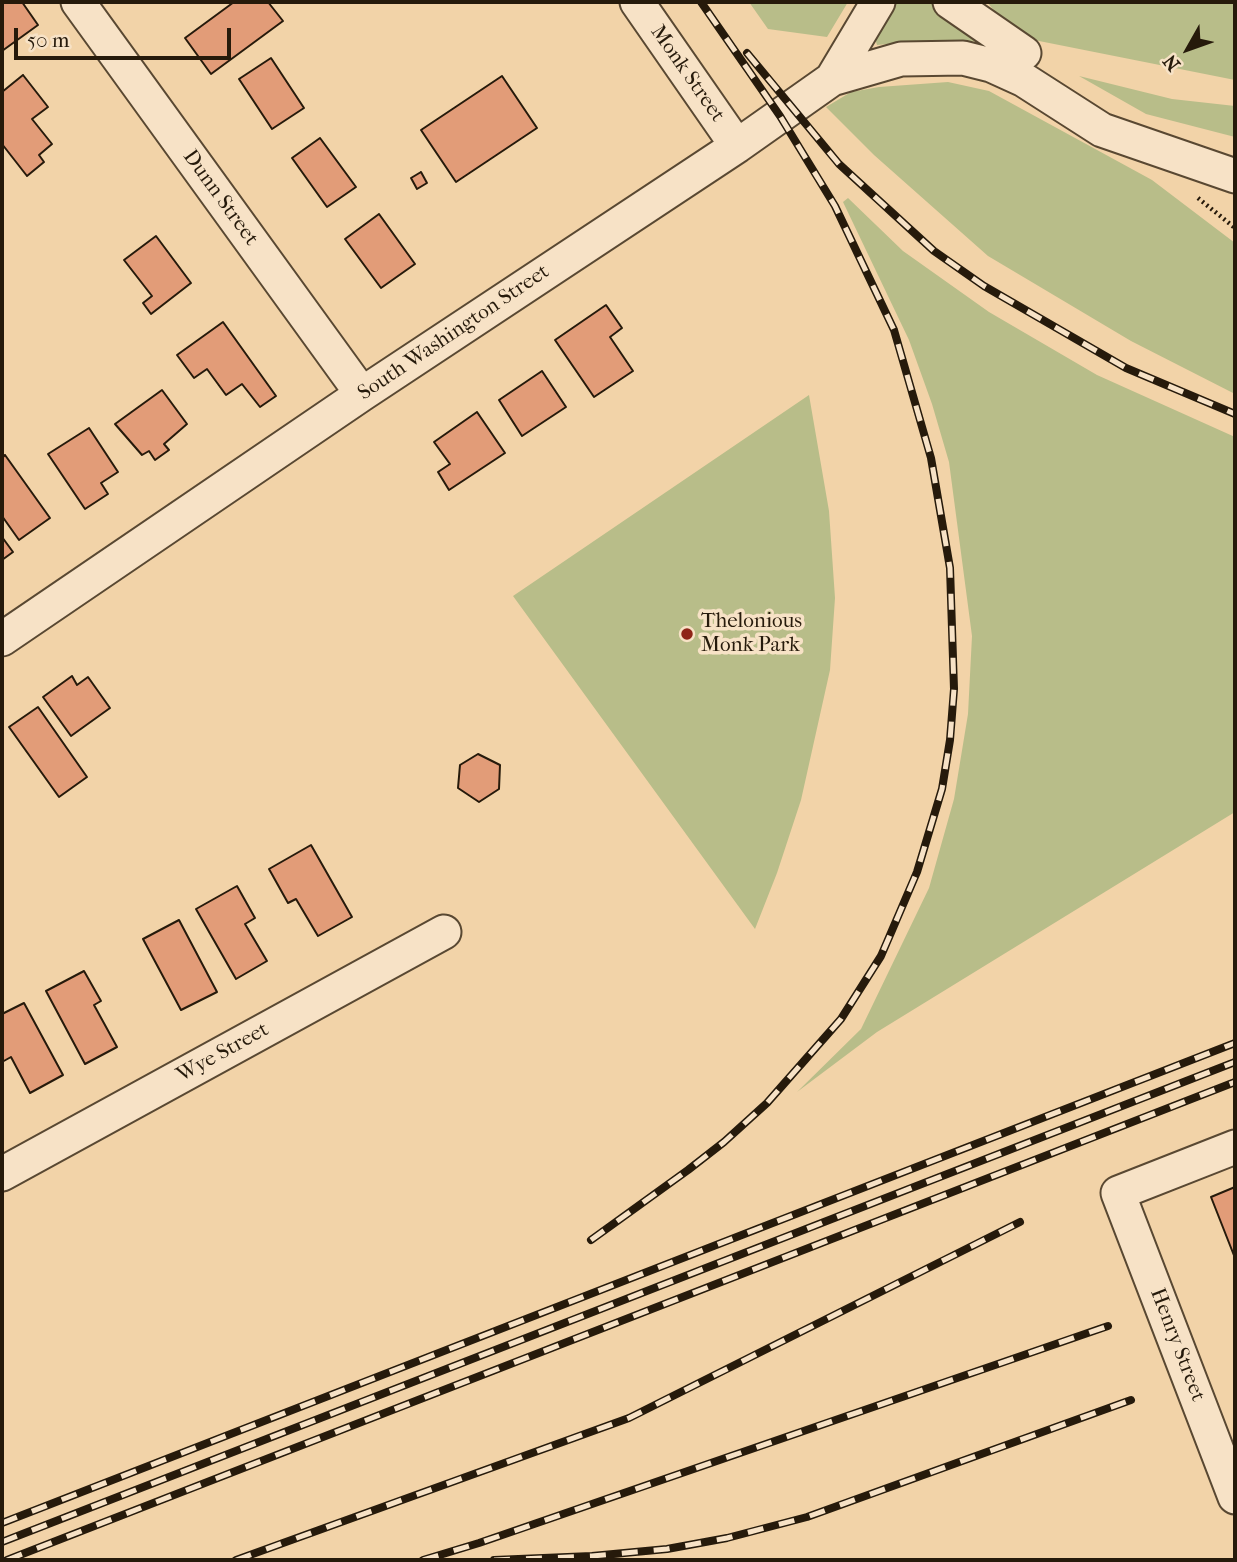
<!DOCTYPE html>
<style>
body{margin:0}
#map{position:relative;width:1237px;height:1562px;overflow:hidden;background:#f2d3a8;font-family:"IM FELL French Canon",serif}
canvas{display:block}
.frame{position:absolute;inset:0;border:4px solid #261a0b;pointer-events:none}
.north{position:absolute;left:1153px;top:14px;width:70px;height:70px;-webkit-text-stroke:5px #f7e2c6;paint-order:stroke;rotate:230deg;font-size:19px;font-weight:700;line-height:28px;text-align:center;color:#261a0b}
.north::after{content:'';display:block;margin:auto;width:24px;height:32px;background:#261a0b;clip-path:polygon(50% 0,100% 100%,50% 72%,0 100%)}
.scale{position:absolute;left:14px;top:28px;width:217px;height:32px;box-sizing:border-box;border:4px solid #261a0b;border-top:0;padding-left:9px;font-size:21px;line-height:24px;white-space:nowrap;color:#261a0b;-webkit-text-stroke:5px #f7e2c6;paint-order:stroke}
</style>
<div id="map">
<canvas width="1237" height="1562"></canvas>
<div class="frame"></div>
<div class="north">N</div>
<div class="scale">50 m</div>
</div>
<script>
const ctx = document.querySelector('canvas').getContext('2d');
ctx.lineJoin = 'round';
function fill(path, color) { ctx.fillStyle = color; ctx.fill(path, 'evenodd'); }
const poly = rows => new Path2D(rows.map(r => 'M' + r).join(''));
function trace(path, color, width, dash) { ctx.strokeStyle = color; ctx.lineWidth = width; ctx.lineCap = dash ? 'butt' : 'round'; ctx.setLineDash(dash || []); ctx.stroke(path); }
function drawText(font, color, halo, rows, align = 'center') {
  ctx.font = font + ' "IM FELL French Canon",serif'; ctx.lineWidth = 7; ctx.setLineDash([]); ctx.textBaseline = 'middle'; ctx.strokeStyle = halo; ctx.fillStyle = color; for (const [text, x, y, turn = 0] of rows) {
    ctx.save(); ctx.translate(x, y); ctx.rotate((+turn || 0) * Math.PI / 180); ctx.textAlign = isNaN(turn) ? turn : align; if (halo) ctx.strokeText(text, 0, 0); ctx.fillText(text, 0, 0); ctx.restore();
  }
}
fill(poly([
 [749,2,848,2,827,37,768,29],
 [897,2,941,2,989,42,924,41,877,45,875,38],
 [987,2,1235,2,1235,80,1024,38,1004,23],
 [1079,76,1172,99,1235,106,1235,137,1146,114],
 [948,82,989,91,1152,180,1235,243,1235,394,1131,341,988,256,874,155,826,107,851,92,879,87],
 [848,198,903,251,989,312,1097,375,1235,437,1235,812,877,1032,797,1092,861,1029,929,888,954,799,968,714,972,636,949,462,932,404,909,340,843,202],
 [809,395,829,511,835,598,830,670,801,800,777,873,755,929,513,596]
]), '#b8bd89');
const building = poly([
 [2,2,22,2,38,25,2,51,2,2],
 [234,2,268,2,283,21,211,74,185,38,234,2],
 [271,58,304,108,272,129,239,79,271,58],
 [23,75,48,107,32,119,52,144,39,155,44,162,27,176,2,144,2,92,23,75],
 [502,76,537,128,456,182,421,130,502,76],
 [320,138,356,187,327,207,292,158,320,138],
 [421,172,427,183,417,189,411,178,421,172],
 [379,214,415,264,381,288,345,239,379,214],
 [156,236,191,283,151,314,143,303,152,296,124,260,156,236],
 [606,305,622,328,610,337,633,371,594,397,555,340,606,305],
 [223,322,276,396,260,407,242,384,226,395,207,369,194,378,177,355,223,322],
 [542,371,566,407,522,436,499,400,542,371],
 [162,390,187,424,164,444,169,450,155,460,149,451,142,455,115,424,162,390],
 [477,412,505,453,449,490,438,472,450,464,434,442,477,412],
 [89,428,118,472,101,483,108,494,85,509,48,454,89,428],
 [5,455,50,518,19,540,2,516,2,458,5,455],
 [2,537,13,552,2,560,2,537],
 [72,676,77,685,88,677,110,708,71,736,43,697,72,676],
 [38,707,87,777,59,797,9,727,38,707],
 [478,754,500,765,499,789,479,802,458,788,460,765,478,754],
 [311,845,352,917,318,936,296,899,288,903,269,869,311,845],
 [237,886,255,918,245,924,267,961,236,979,196,909,237,886],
 [179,920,217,992,181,1010,143,939,179,920],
 [84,971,101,1001,94,1005,117,1047,85,1064,46,991,84,971],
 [24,1003,63,1075,30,1093,11,1057,2,1062,2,1014,24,1003],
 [1235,1187,1235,1258,1211,1197,1235,1187]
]);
fill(building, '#e29c78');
trace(building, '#261a0b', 2);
const minor = poly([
 [78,2,362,394],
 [637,2,737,146],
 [950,2,1024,53],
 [832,79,901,59,963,58,991,65,1024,80,1102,130,1235,176],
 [2,639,362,394,737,146,832,79,878,2],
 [1235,1147,1118,1193,1235,1497],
 [2,1174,444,932]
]);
trace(minor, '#594832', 37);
trace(poly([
 [1198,198,1235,228]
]), '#261a0b', 4.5, [2, 3.5]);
trace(minor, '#f7e2c6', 33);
const rail = poly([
 [747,53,839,164,934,251,984,286,1126,368,1235,414],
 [591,1240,688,1170,724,1142,767,1103,841,1019,881,956,917,872,942,789,950,740,954,689,950,568,931,458,894,330,835,206,780,116,701,2],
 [2,1523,1235,1043],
 [2,1542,1235,1062],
 [7,1560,1235,1082],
 [236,1560,629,1418,1020,1222],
 [423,1560,479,1543,1108,1326],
 [494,1560,592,1556,667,1549,727,1538,807,1517,1131,1400]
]);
trace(rail, '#261a0b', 8);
trace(rail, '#f7e2c6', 5, [16]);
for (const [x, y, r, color] of [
 [687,634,7,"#8f2418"]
]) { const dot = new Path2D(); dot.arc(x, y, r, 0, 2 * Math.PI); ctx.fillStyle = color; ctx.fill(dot); trace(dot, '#f7e2c6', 2.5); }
drawText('21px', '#261a0b', '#f7e2c6', [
 ["Monk Street",687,74,55],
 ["Dunn Street",220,198,54],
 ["South Washington Street",454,333,-34],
 ["Wye Street",223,1053,-29],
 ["Henry Street",1177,1345,69]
]);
drawText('21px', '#261a0b', '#f7e2c6', [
 ["Thelonious",701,622],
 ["Monk Park",701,646]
], 'left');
</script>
